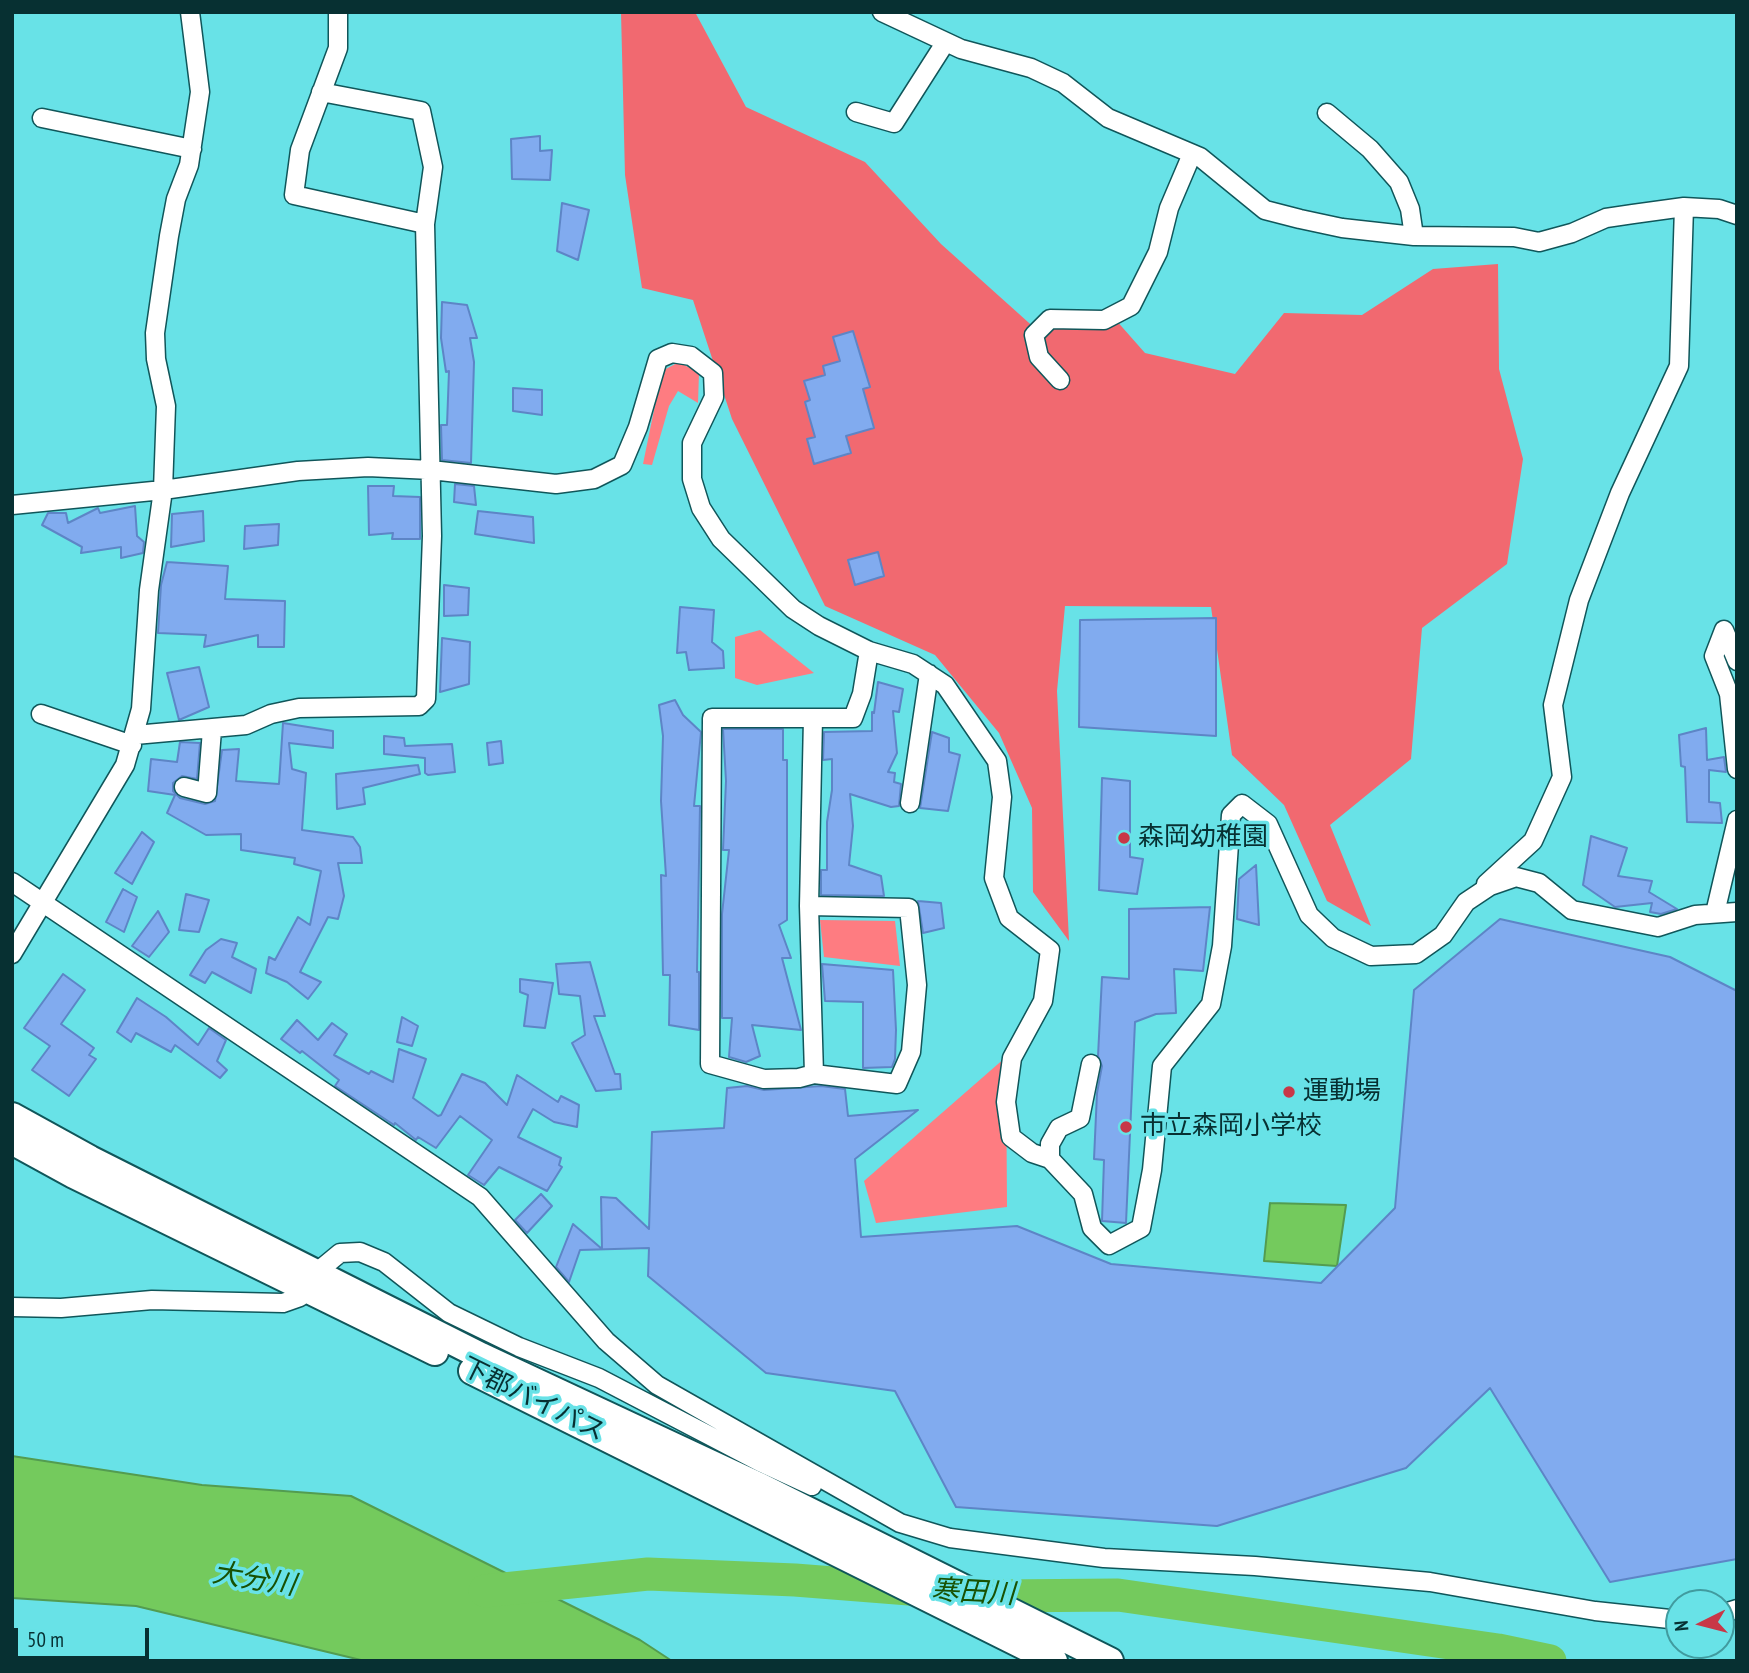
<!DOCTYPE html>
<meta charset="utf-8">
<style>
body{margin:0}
#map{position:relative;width:1749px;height:1673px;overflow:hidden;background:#68e2e7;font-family:"PT Sans Narrow",sans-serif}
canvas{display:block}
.frame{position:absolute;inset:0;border:14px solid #073032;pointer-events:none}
.north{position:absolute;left:1665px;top:1589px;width:70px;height:70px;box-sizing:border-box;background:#68e2e7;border:2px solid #419b9f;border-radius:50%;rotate:264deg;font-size:19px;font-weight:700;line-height:28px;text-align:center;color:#073032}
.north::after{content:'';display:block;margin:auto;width:24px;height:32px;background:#c83747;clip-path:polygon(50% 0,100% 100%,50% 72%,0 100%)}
.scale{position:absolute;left:14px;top:1628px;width:135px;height:32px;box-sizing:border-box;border:4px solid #073032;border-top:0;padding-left:9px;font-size:21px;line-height:24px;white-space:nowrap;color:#073032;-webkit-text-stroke:5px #68e2e7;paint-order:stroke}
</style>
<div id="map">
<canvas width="1749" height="1673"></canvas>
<div class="frame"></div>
<div class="north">N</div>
<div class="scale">50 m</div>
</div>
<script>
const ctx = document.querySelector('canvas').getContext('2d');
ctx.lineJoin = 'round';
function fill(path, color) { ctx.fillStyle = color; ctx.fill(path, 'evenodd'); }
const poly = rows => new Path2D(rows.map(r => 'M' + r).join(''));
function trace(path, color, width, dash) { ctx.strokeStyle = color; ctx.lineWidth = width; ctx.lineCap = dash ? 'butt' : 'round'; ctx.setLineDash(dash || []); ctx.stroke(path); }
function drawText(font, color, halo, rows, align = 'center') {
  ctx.font = font + ' "PT Sans Narrow","Noto Sans JP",sans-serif'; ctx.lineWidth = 7; ctx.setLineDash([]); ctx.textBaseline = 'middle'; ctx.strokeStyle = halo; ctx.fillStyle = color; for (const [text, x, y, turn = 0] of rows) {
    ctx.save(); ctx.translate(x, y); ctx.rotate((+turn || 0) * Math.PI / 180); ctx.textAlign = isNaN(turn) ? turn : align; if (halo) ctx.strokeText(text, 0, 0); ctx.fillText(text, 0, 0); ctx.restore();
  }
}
fill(poly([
 [679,362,699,373,698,403,678,391,669,406,652,465,643,464,662,371],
 [760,630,814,673,757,685,735,678,735,637],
 [820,920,895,921,900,966,824,957],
 [1006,1057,1007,1207,876,1223,864,1181]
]), '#fe7c81');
fill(poly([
 [621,12,695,12,746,107,865,162,941,244,1038,331,1115,319,1145,353,1235,374,1284,313,1362,315,1433,269,1498,264,1499,369,1523,459,1507,564,1422,628,1411,759,1330,825,1371,926,1327,901,1284,805,1232,755,1211,607,1065,606,1057,691,1069,941,1033,892,1032,808,999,733,935,655,825,606,732,419,693,300,642,288,625,175]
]), '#f16970');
const water = poly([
 [1270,1203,1346,1205,1337,1266,1264,1261,1270,1203],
 [12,1456,202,1485,351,1496,640,1640,672,1661,365,1661,136,1606,12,1598,12,1456]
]);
fill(water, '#74ca5d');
trace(water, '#539c50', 2);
trace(poly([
 [485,1591,648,1574,795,1580,998,1596,1118,1595,1498,1650,1550,1661]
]), '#74ca5d', 33);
const building = poly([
 [540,136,540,151,552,150,550,180,512,179,511,139,540,136],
 [562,203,589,210,578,260,557,251,562,203],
 [442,302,467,305,477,338,470,338,474,362,471,463,442,460,441,425,447,425,449,371,446,372,441,338,442,302],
 [853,331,870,387,863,389,874,428,846,436,851,453,814,464,807,439,815,437,805,402,810,400,804,381,825,375,823,366,840,361,833,337,853,331],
 [513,388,542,390,542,415,513,411,513,388],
 [455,484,474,486,476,505,454,502,455,484],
 [368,486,394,486,393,496,420,497,420,539,392,539,393,533,369,535,368,486],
 [135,506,137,536,144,542,143,553,121,558,121,547,81,553,82,547,42,525,48,513,66,513,68,523,98,508,100,513,135,506],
 [203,511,204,541,171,547,172,514,203,511],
 [478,511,533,517,534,543,475,534,478,511],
 [279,524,278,545,244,549,245,526,279,524],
 [878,552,884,576,855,585,848,560,878,552],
 [167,562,228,566,225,599,285,601,284,647,258,647,258,635,204,647,206,635,158,633,161,585,167,562],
 [444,585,469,588,468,615,444,616,444,585],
 [680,607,714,610,712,642,723,651,724,668,689,670,686,652,677,653,680,607],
 [1216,618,1216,736,1079,727,1080,620,1216,618],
 [442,638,470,642,469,684,440,692,442,638],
 [199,667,209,707,179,720,167,673,199,667],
 [878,682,903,689,899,712,893,711,897,753,888,772,895,773,894,782,901,784,899,806,891,807,850,794,853,826,849,865,881,876,884,896,821,895,821,870,827,870,827,822,832,790,832,759,823,760,824,732,872,731,872,712,874,713,878,682],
 [675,700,683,715,701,732,694,806,700,806,697,972,699,972,699,1030,669,1025,670,975,663,975,661,875,666,876,661,801,663,736,659,705,675,700],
 [283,723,333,731,333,748,289,743,292,769,306,773,302,830,353,837,360,847,362,863,338,863,344,896,338,919,328,917,300,972,321,982,308,999,287,982,266,973,269,957,275,960,298,917,310,925,321,871,294,864,295,858,241,850,241,834,206,835,167,813,175,795,148,791,151,759,177,762,180,742,200,743,197,779,182,776,173,783,173,791,180,798,205,804,215,801,222,750,239,749,236,781,279,784,283,723],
 [1706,728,1707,760,1724,757,1726,772,1709,770,1709,802,1720,803,1722,823,1687,822,1685,767,1681,766,1679,735,1706,728],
 [723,729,783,729,783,760,787,760,787,920,779,925,791,958,782,958,801,1030,752,1025,760,1056,746,1062,729,1057,732,1018,722,1018,722,914,729,850,723,850,726,781,723,729],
 [932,732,949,738,949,752,960,755,948,811,920,808,932,732],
 [384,736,404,738,405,746,452,744,455,772,428,775,425,773,425,758,384,754,384,736],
 [501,741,503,763,489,765,487,743,501,741],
 [418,765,420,774,363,788,365,804,337,809,336,774,418,765],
 [1102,778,1130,781,1130,857,1143,859,1137,894,1099,890,1102,778],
 [142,832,154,842,132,884,115,873,142,832],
 [1591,836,1627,848,1618,876,1652,881,1649,892,1677,909,1661,914,1650,912,1652,903,1615,907,1583,885,1591,836],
 [1256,865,1259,925,1237,919,1239,879,1256,865],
 [123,889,137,897,124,932,106,922,123,889],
 [186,894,209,900,199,932,179,930,186,894],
 [918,901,941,903,944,928,923,933,918,901],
 [1210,907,1203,971,1174,969,1176,1013,1156,1014,1135,1022,1126,1223,1102,1221,1104,1160,1094,1159,1097,1093,1102,1066,1098,1056,1102,977,1129,979,1129,909,1210,907],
 [158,911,169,932,149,957,132,946,158,911],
 [1500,919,1670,957,1737,991,1737,1559,1610,1582,1490,1388,1406,1468,1217,1526,956,1507,895,1391,766,1373,648,1276,649,1248,580,1250,569,1282,556,1267,573,1224,602,1249,601,1197,616,1198,649,1229,652,1132,724,1128,727,1088,747,1086,764,1090,821,1086,845,1089,848,1116,918,1110,855,1159,861,1237,1017,1226,1111,1264,1321,1283,1395,1208,1414,990,1500,919],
 [221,939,237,943,232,957,256,969,251,993,212,972,205,983,190,975,206,950,221,939],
 [590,962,605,1016,594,1016,615,1074,620,1074,621,1089,596,1091,572,1043,585,1035,580,996,559,994,556,964,590,962],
 [822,964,893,970,896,1030,895,1059,892,1067,863,1068,863,1002,825,1001,822,964],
 [63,974,85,990,61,1024,94,1048,89,1055,96,1059,69,1096,32,1070,50,1046,24,1028,63,974],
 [520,979,553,983,545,1028,524,1026,528,995,520,992,520,979],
 [137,998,166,1017,198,1045,209,1028,226,1040,217,1061,227,1070,220,1078,175,1045,171,1052,136,1033,131,1042,117,1032,137,998],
 [402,1017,418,1026,412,1046,397,1042,402,1017],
 [297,1020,318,1040,332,1023,347,1034,334,1055,369,1074,371,1071,393,1082,399,1049,426,1059,413,1098,438,1116,441,1115,462,1074,485,1083,507,1105,517,1075,558,1102,561,1096,579,1105,577,1127,554,1122,533,1109,518,1137,561,1158,559,1165,562,1167,547,1191,499,1167,484,1185,468,1175,492,1140,460,1116,436,1148,418,1137,416,1140,395,1123,394,1125,335,1086,339,1080,302,1051,300,1053,281,1039,297,1020],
 [541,1194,552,1206,527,1233,515,1220,541,1194]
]);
fill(building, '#81abef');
trace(building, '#5d85c6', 2);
const street = poly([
 [882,12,961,49,1031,68,1063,83,1108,118,1200,157,1265,210,1300,219,1342,228,1414,236,1514,237,1539,242,1572,233,1606,218,1633,214,1684,207,1719,209,1737,215],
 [321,92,421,111,433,167,425,224],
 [856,112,894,123,945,43],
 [1327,113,1370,149,1399,182,1410,209,1414,236],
 [42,118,192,149],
 [1060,380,1039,357,1034,335,1050,319,1104,320,1131,306,1158,252,1169,208,1192,154],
 [12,505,163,490,298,471,368,467,431,470,556,484,594,479,622,465,638,427,658,359,672,353,691,356,713,373,714,397,692,443,692,479,701,508,721,539,793,609,819,626,869,651,913,664,945,685,997,761,1002,797,994,878,1009,918,1050,950,1043,1001,1012,1058,1006,1102,1011,1137,1032,1153,1050,1159,1083,1194,1092,1228,1109,1245,1141,1228,1152,1170,1162,1066,1211,1004,1222,946,1231,815,1242,804,1268,824,1309,915,1333,938,1371,956,1416,954,1443,935,1466,902,1490,886,1516,877,1539,883,1572,910,1658,927,1695,915,1737,912],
 [1737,661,1724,630,1714,656,1729,694,1737,769],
 [41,714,132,745],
 [813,718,809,906,814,1074],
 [135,735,246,725,271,714,299,708,419,706,426,699,432,536,425,224,294,195,300,150,338,48,338,12],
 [184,787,207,793,212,730],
 [910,803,929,674],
 [12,882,480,1197,606,1341,657,1385,900,1523,950,1538,1104,1558,1255,1566,1430,1582,1595,1611,1679,1620],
 [1486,884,1533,841,1562,777,1553,705,1579,600,1620,493,1679,366,1684,207],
 [809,906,909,908,917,985,911,1052,897,1084,814,1074,799,1078,764,1079,710,1064,712,718,853,718,862,694,869,651],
 [1715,913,1737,820],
 [12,954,125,765,141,709,149,590,163,490,166,406,156,359,155,333,169,236,176,199,189,165,200,92,190,12],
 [1050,1159,1050,1144,1059,1128,1080,1118,1091,1064],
 [12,1307,61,1308,152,1300,283,1303,300,1297,317,1272,340,1253,360,1252,384,1262,449,1313,519,1347,599,1378,760,1462,812,1486],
 [1721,1614,1737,1609]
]);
const secondary = poly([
 [12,1116,90,1159,481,1356,757,1485,1110,1661],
 [12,1141,74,1175,435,1352],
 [472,1371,1054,1661]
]);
trace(street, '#10565a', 21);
trace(secondary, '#10565a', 30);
trace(street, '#fff', 18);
trace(secondary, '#fff', 26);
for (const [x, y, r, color] of [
 [1124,838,7,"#c83747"],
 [1289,1092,7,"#c83747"],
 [1126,1127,7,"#c83747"]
]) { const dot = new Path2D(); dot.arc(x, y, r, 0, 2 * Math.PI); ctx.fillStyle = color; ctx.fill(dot); trace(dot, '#68e2e7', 2.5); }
drawText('26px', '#073032', '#68e2e7', [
 ["森岡幼稚園",1138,838],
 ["運動場",1303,1092],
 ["市立森岡小学校",1140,1127]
], 'left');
drawText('26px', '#073032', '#68e2e7', [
 ["下郡バイパス",533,1400,26]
]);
drawText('italic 28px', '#185103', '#68e2e7', [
 ["大分川",254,1580,9],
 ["寒田川",973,1593,3]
]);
</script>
